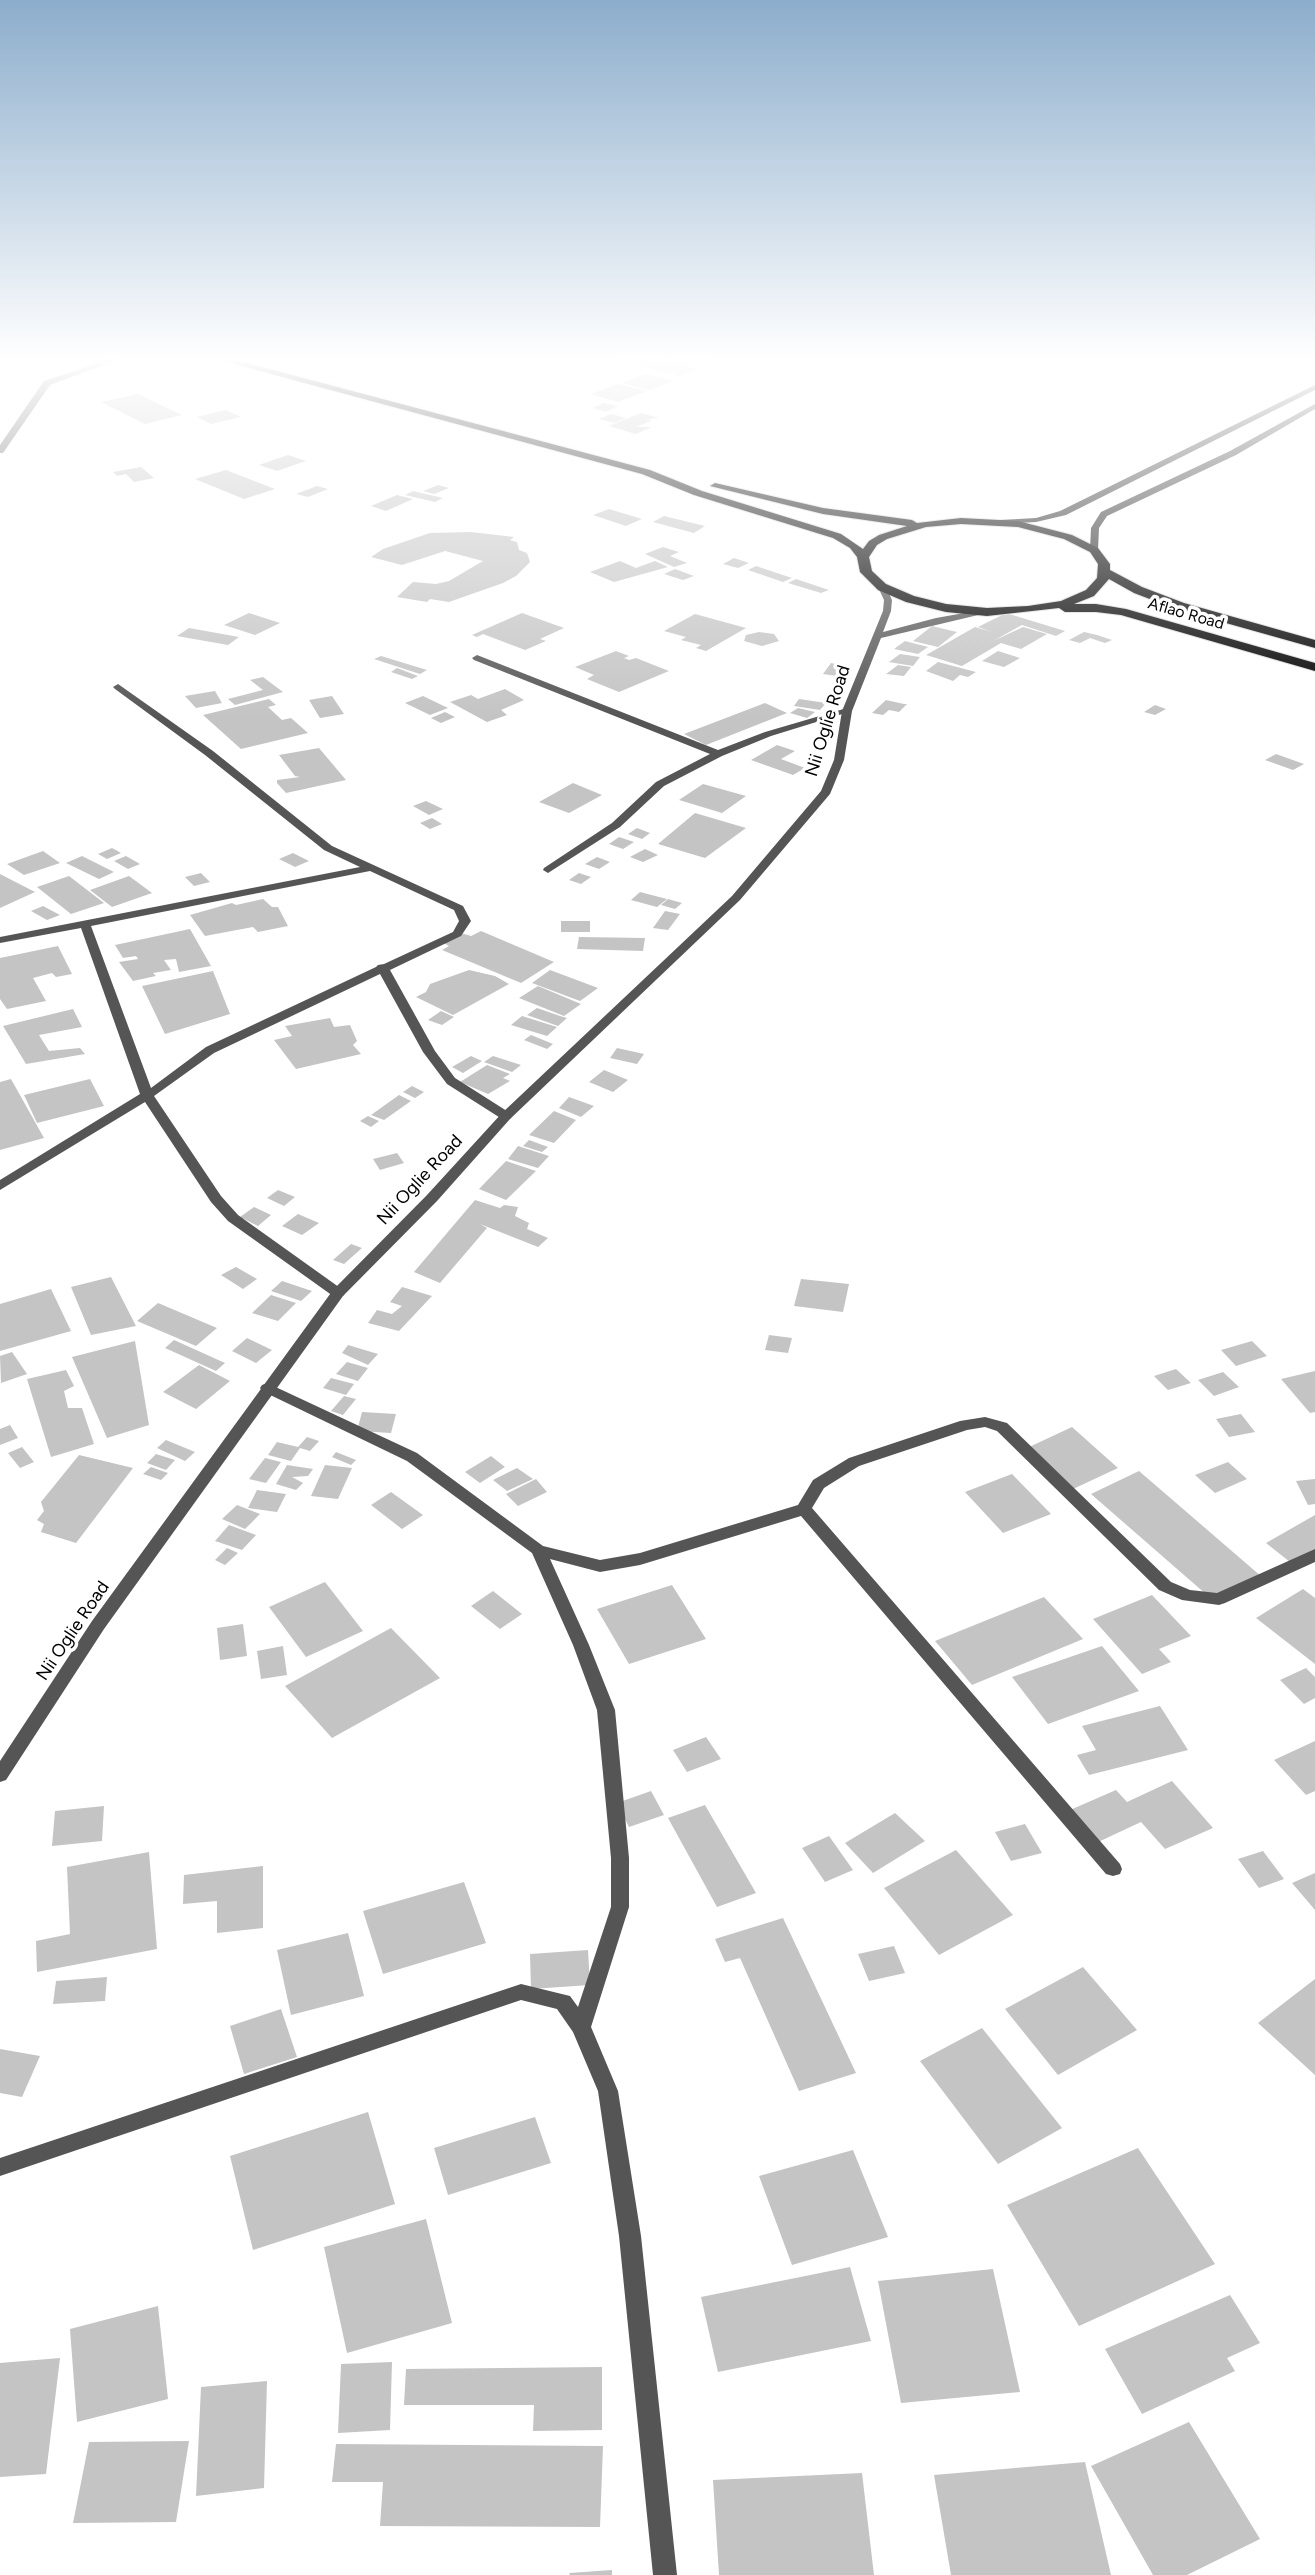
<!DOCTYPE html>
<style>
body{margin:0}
canvas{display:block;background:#fff}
</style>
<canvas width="1315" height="2575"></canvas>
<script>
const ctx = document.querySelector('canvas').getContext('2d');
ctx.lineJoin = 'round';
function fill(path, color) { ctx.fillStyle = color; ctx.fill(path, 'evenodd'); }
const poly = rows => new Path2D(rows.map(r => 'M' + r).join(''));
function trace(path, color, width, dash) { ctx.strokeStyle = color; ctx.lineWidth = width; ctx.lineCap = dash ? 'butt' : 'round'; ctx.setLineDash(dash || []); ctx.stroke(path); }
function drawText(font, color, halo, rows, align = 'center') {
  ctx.font = font + ' Figtree,sans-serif'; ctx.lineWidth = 7; ctx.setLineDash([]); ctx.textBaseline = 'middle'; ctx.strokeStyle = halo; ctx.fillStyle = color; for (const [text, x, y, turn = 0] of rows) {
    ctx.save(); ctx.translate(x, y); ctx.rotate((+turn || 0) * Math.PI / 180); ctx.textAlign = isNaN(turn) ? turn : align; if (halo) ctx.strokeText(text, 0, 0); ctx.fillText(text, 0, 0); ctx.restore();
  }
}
fill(poly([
 [611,358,657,358,698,368,679,376],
 [667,358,720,358,699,367],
 [646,374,674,381,650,390,622,383],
 [618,384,647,391,618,402,590,394],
 [138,394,182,415,145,424,101,402],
 [604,403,618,406,606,412,592,408],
 [226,410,241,417,211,424,197,417],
 [641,413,659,418,648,419,651,421,636,427,652,427,636,434,609,426],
 [611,414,626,418,614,423,599,419],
 [288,455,306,461,277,471,259,465],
 [141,467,154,478,134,482,126,474,117,476,113,472],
 [226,470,275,489,244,499,195,479],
 [438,485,449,488,434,494,423,491],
 [317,486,328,489,308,497,296,494],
 [413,491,443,498,435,502,405,495],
 [397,495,413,499,386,511,371,506],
 [609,509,642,519,626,526,593,515],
 [664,516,705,526,694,533,653,522],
 [471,532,514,537,510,540,517,542,519,550,527,553,530,562,516,576,503,583,449,602,430,599,427,602,397,597,413,582,436,584,449,581,483,561,445,551,402,565,371,557,383,549,430,533],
 [663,547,679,552,670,556,687,563,674,567,645,554],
 [734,558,749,563,738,568,723,564],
 [620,561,636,568,655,561,668,567,614,582,590,572],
 [756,566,792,578,783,582,748,570],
 [675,569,694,576,683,580,664,574],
 [796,579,829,590,821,593,788,583],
 [249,613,280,623,255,635,224,625],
 [522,613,564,628,540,639,546,641,525,650,483,634,477,637,472,635],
 [1006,613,1065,631,1056,636,1022,625,993,641,1023,627,1047,634,1021,649,1001,643,962,666,926,655,975,627,992,632,978,627],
 [695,614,746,628,706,651,696,648,701,645,681,640,686,637,664,631],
 [932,626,957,632,938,647,913,641],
 [189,628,239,637,228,645,177,636],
 [759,632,774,634,779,641,762,646,744,641,746,635],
 [1084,632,1097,635,1112,640,1105,643,1090,638,1080,643,1069,640],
 [905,641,928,647,918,654,894,649],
 [616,651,629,656,624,658,629,660,636,658,669,671,619,692,587,679,594,675,575,667],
 [998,651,1020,658,1004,667,982,661],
 [900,654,920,657,913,666,889,662],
 [381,656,427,670,420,674,374,659],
 [938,662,976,672,968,677,960,675,953,681,926,671],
 [831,663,845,666,837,676,823,674],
 [898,665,911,667,904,676,886,674],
 [397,668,418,676,412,679,391,672],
 [263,677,283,692,235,705,228,699,263,690,250,680],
 [505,689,524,700,501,710,507,715,487,722,450,702,471,695,478,699],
 [215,691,222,703,196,708,185,696],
 [332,696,344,714,320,718,309,700],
 [423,696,448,708,430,715,405,703],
 [269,699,276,705,268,707,282,720,291,718,308,733,241,749,203,715],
 [799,699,826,703,820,710,794,706],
 [886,700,904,704,907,704,899,712,889,710,883,715,872,713],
 [765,703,787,713,706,745,684,734],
 [1155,705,1166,709,1155,715,1144,712],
 [798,708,815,712,807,718,790,713],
 [445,712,455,717,441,723,431,718],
 [777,745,795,751,781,759,805,768,793,775,751,760],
 [319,748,346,780,286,793,277,783,277,780,300,777,295,776,279,755],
 [1276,754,1304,764,1293,770,1265,760],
 [573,783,602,795,569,813,539,802],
 [703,784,746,796,722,813,679,800],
 [426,801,443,809,429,815,413,806],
 [695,813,746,828,705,858,658,844],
 [432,818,442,824,430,829,420,823],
 [637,828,650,833,642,839,628,834],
 [619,837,634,842,623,849,609,844],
 [112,848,121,853,107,859,98,854],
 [645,849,658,855,643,862,630,857],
 [43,851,60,863,24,875,7,864],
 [293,853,309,861,295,867,279,859],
 [82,856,114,872,99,879,66,863],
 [126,856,140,864,128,869,114,861],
 [597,857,610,862,599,869,585,864],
 [201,873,210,882,194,886,185,877],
 [579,873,591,877,581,884,569,880],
 [0,874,35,892,0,908],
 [69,876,104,903,71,914,37,887],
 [129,876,152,893,112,907,90,890],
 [640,892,667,899,657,907,631,900],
 [263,899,272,907,278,907,288,926,258,932,253,927,205,936,190,915,232,903,236,905],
 [668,899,682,903,675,909,661,905],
 [43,906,60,915,47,920,31,911],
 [665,911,680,914,668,930,653,928],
 [561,921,590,921,590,932,561,932],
 [190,929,211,966,179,972,176,959,164,960,171,970,153,973,156,976,133,981,119,962,138,959,136,956,123,958,115,945],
 [481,931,554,962,521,983,442,950,449,946,442,942,461,933,471,936],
 [579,937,645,938,643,951,577,949],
 [58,946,72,974,56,977,52,973,33,978,46,1001,7,1009,0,999,0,958],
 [469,970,495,976,509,984,453,1015,416,997,426,992,430,984],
 [550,970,598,988,580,1001,532,983],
 [213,971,230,1014,165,1034,142,986],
 [538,986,581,1004,564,1016,519,998],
 [537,1008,560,1016,567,1018,558,1026,527,1015],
 [73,1009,82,1027,39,1035,49,1051,80,1048,85,1054,26,1064,3,1026],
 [441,1011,454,1017,442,1025,428,1020],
 [522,1016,557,1027,547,1036,511,1025],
 [330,1018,334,1027,350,1025,357,1041,353,1045,361,1054,296,1069,274,1040,292,1036,285,1026],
 [531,1035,553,1044,547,1049,524,1040],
 [617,1048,644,1054,637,1064,610,1058],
 [471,1056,482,1061,463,1073,452,1067],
 [493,1056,521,1065,512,1072,484,1062],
 [487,1065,510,1074,503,1078,510,1081,488,1094,460,1082],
 [604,1070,628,1080,613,1092,589,1082],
 [11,1079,44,1138,0,1150,0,1082],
 [90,1079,104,1106,37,1123,24,1095],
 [412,1086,424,1092,415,1098,403,1092],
 [399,1095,411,1101,384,1120,371,1115],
 [569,1097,594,1106,581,1117,559,1108],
 [554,1111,576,1120,554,1143,529,1135],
 [368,1116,379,1121,371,1127,360,1121],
 [529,1140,548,1147,542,1152,523,1146],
 [518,1146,549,1156,538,1168,508,1159],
 [397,1153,404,1163,380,1170,373,1159],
 [506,1161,536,1171,506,1200,479,1189],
 [278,1190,295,1197,284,1206,267,1198],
 [475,1200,500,1208,504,1205,518,1207,515,1216,529,1223,527,1229,548,1238,538,1247,480,1224,487,1228,440,1283,414,1272],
 [254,1207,271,1215,258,1226,240,1217],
 [298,1214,319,1223,302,1235,282,1226],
 [351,1244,362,1248,344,1264,333,1260],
 [236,1267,257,1279,243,1289,221,1275],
 [111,1277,136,1326,91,1335,71,1287],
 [801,1279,849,1284,843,1312,794,1306],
 [282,1281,312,1291,301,1301,271,1291],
 [402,1287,432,1296,399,1331,368,1323,377,1310,392,1314,402,1306,390,1302],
 [51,1289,71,1331,0,1351,0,1304],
 [271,1295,296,1303,278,1321,252,1313],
 [158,1303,217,1328,196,1346,137,1321],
 [769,1335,792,1338,788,1353,765,1350],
 [247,1338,272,1350,256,1363,232,1351],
 [174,1340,225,1363,216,1371,165,1348],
 [135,1341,149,1425,107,1438,72,1357],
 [1252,1341,1267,1356,1236,1366,1221,1350],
 [348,1345,378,1354,368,1365,342,1353],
 [12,1352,27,1374,1,1383,0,1356],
 [347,1362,368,1368,358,1381,336,1374],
 [199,1365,230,1381,196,1409,163,1392],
 [1176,1369,1191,1383,1168,1390,1154,1376],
 [66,1370,74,1386,64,1391,68,1408,82,1408,94,1444,51,1457,27,1379],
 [1315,1371,1315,1412,1310,1413,1281,1379],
 [1223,1372,1239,1387,1214,1396,1198,1380],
 [331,1378,354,1384,346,1395,323,1388],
 [344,1396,356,1399,343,1415,331,1411],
 [362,1412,396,1414,391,1433,357,1431],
 [1241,1414,1255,1432,1229,1437,1216,1419],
 [10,1425,18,1438,0,1445,0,1429],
 [1072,1427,1118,1468,1073,1489,1027,1448],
 [307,1437,319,1441,310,1451,300,1448,291,1461,268,1455,277,1442,298,1447],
 [166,1440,195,1452,185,1461,157,1448],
 [22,1447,34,1462,20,1468,8,1453],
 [336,1452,356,1460,351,1465,332,1457],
 [156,1454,175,1460,166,1470,147,1463],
 [79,1455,133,1468,76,1543,41,1532,44,1524,37,1520,44,1511,41,1502],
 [491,1456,505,1467,480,1483,465,1472],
 [265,1458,281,1462,266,1483,249,1479],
 [1228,1462,1247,1479,1215,1493,1195,1475],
 [287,1465,313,1469,308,1476,292,1477,303,1483,296,1490,276,1484],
 [325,1465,352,1468,338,1499,311,1496],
 [151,1467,168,1473,161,1480,143,1474],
 [517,1468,533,1479,507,1491,493,1480],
 [1139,1471,1262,1577,1215,1602,1091,1494],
 [1012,1474,1051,1514,1003,1533,965,1492],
 [536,1479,547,1492,518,1506,506,1494],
 [1315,1479,1315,1504,1308,1505,1296,1481],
 [257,1490,286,1494,277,1512,248,1508],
 [391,1492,423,1515,402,1529,371,1505],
 [237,1505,260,1514,245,1529,222,1519],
 [1315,1515,1315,1555,1295,1566,1266,1543],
 [229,1525,256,1535,242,1550,215,1541],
 [227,1548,238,1553,225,1565,215,1560],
 [325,1582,363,1631,306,1657,269,1607],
 [672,1585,706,1639,629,1664,597,1609],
 [1303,1589,1315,1598,1315,1664,1256,1618],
 [493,1591,522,1614,500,1629,471,1606],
 [1152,1595,1191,1636,1159,1649,1171,1662,1142,1674,1093,1619],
 [1044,1597,1083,1639,972,1685,935,1641],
 [243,1624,247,1656,220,1660,217,1628],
 [391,1628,440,1678,332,1738,285,1686],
 [283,1646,287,1675,261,1679,257,1651],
 [1102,1646,1139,1691,1048,1724,1012,1677],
 [1306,1668,1315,1677,1315,1698,1304,1704,1280,1680],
 [1160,1706,1188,1750,1089,1775,1077,1755,1096,1750,1082,1726],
 [706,1737,721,1759,687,1772,673,1750],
 [1315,1741,1315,1791,1306,1795,1274,1760],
 [1172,1781,1213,1828,1165,1849,1141,1822,1096,1843,1070,1810,1116,1790,1127,1802],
 [651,1791,664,1815,629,1827,617,1803],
 [705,1805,756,1893,717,1907,668,1818],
 [104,1806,102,1841,52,1846,55,1811],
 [895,1813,925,1841,873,1873,845,1843],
 [1025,1824,1042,1853,1011,1861,995,1832],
 [829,1836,853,1870,825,1882,802,1848],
 [956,1850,1013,1915,939,1955,884,1888],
 [1263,1851,1284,1879,1259,1888,1238,1859],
 [149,1852,157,1949,37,1972,36,1941,70,1934,67,1867],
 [263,1866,263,1928,217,1933,217,1901,183,1904,184,1875],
 [1315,1873,1315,1910,1292,1883],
 [464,1882,486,1943,383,1974,363,1911],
 [783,1918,856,2073,799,2091,740,1958,725,1962,715,1939],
 [348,1933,364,1996,291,2015,277,1950],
 [894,1946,905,1973,869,1981,858,1954],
 [588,1950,590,1985,531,1989,530,1954],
 [1083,1967,1137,2030,1058,2075,1005,2009],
 [107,1977,105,2001,53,2004,56,1981],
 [1315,1979,1315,2075,1258,2023],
 [281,2009,297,2057,244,2074,230,2026],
 [982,2028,1062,2128,998,2164,920,2061],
 [0,2049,40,2056,22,2097,0,2093],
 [368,2112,395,2204,253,2250,230,2156],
 [535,2117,551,2163,448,2195,434,2148],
 [1138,2148,1215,2264,1079,2326,1007,2205],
 [853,2150,888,2237,792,2265,759,2176],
 [426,2219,452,2323,347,2353,324,2247],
 [850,2267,871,2341,718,2372,701,2297],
 [993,2269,1020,2392,901,2403,878,2281],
 [1230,2295,1260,2343,1227,2358,1235,2371,1142,2414,1105,2349],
 [158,2306,168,2399,77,2422,70,2329],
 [60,2358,46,2474,0,2477,0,2363],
 [392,2362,390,2430,338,2433,341,2364],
 [602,2367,602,2430,533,2431,534,2405,404,2405,406,2369],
 [267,2381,264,2488,196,2496,201,2387],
 [1189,2422,1260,2539,1187,2575,1153,2575,1091,2466],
 [189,2441,176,2522,73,2523,89,2442],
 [336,2444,603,2446,600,2527,380,2526,383,2482,332,2482],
 [1085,2462,1111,2575,951,2575,934,2475],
 [862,2473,874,2575,719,2575,713,2480],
 [612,2570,612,2575,570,2575,569,2573]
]), '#c4c4c4');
const trunk = poly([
 [212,358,228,358,650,470,702,491,841,534,863,549,869,541,879,535,907,526,823,514,710,486,715,483,823,508,912,520,917,523,961,518,1018,521,1072,535,1098,548,1110,564,1110,570,1142,587,1184,603,1315,640,1315,648,1176,609,1134,593,1109,579,1094,596,1074,604,1096,604,1126,609,1315,663,1315,671,1121,615,1096,612,1065,612,1059,608,987,616,946,612,906,602,878,590,860,572,857,557,850,548,833,538,694,495,642,474,212,358],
 [961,524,1018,527,1064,539,1090,552,1098,564,1097,578,1086,590,1061,601,1028,606,987,608,946,604,914,596,886,584,872,571,869,557,877,545,887,539,926,527,961,524]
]);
trace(trunk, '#dbdbdb', 2);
fill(poly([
 [113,358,123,358,50,385,3,453,0,453,0,445,44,381,113,358],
 [477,655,718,750,765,732,847,708,852,711,771,736,722,756,664,786,620,827,548,873,543,870,544,868,612,823,656,782,710,754,474,660,472,658,477,655],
 [118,684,213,751,332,846,463,906,471,921,461,936,390,970,435,1051,455,1078,510,1113,512,1116,510,1119,502,1119,447,1084,423,1052,380,974,214,1053,154,1096,221,1196,238,1215,343,1290,345,1293,343,1296,333,1296,228,1221,211,1202,145,1102,0,1190,0,1180,140,1094,81,928,0,943,0,937,360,867,324,850,205,755,115,689,113,687,118,684],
 [370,871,454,910,459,921,453,932,384,964,378,965,376,967,206,1047,151,1088,91,926,370,871],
 [267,1383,417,1453,543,1546,600,1560,640,1553,798,1505,813,1480,849,1458,960,1421,985,1417,1007,1423,1171,1582,1190,1590,1217,1593,1315,1549,1315,1562,1225,1603,1219,1605,1182,1600,1159,1590,997,1431,985,1427,967,1430,859,1466,824,1488,812,1508,1120,1864,1122,1869,1120,1874,1113,1876,1106,1874,801,1516,640,1565,600,1572,550,1559,589,1645,615,1710,629,1858,629,1907,591,2027,618,2091,641,2236,677,2575,653,2575,619,2236,598,2091,573,2032,557,2009,521,2000,0,2176,0,2158,521,1984,570,1996,578,2007,611,1907,611,1858,597,1710,573,1645,532,1553,407,1461,262,1391,260,1388,262,1385,267,1383]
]), '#555');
fill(poly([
 [882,584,886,587,892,600,891,611,883,632,936,618,987,609,991,612,881,638,852,711,844,760,830,794,740,900,510,1119,437,1201,343,1296,104,1629,6,1780,0,1782,0,1761,92,1621,333,1290,427,1195,502,1113,732,896,821,791,834,760,842,711,883,611,884,600,878,587,882,584]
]), '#555');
fill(poly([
 [1315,385,1315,390,1066,515,1036,522,1001,524,997,522,1001,520,1036,518,1060,511,1315,385],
 [1315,404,1315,409,1236,455,1107,516,1099,528,1098,550,1094,553,1090,550,1091,528,1101,512,1230,451,1315,404]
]), '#222');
fill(trunk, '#000');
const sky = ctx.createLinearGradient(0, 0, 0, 718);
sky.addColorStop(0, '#8cadcc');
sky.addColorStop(0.5, '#fff');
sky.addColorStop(1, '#ffffff00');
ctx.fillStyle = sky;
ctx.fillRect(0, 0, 1315, 718);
drawText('16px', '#000', '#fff', [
 ["Aflao Road",1186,614,16]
]);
drawText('18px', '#000', '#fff', [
 ["Nii Oglie Road",828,721,-73],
 ["Nii Oglie Road",420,1180,-47],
 ["Nii Oglie Road",73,1631,-56]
]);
</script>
